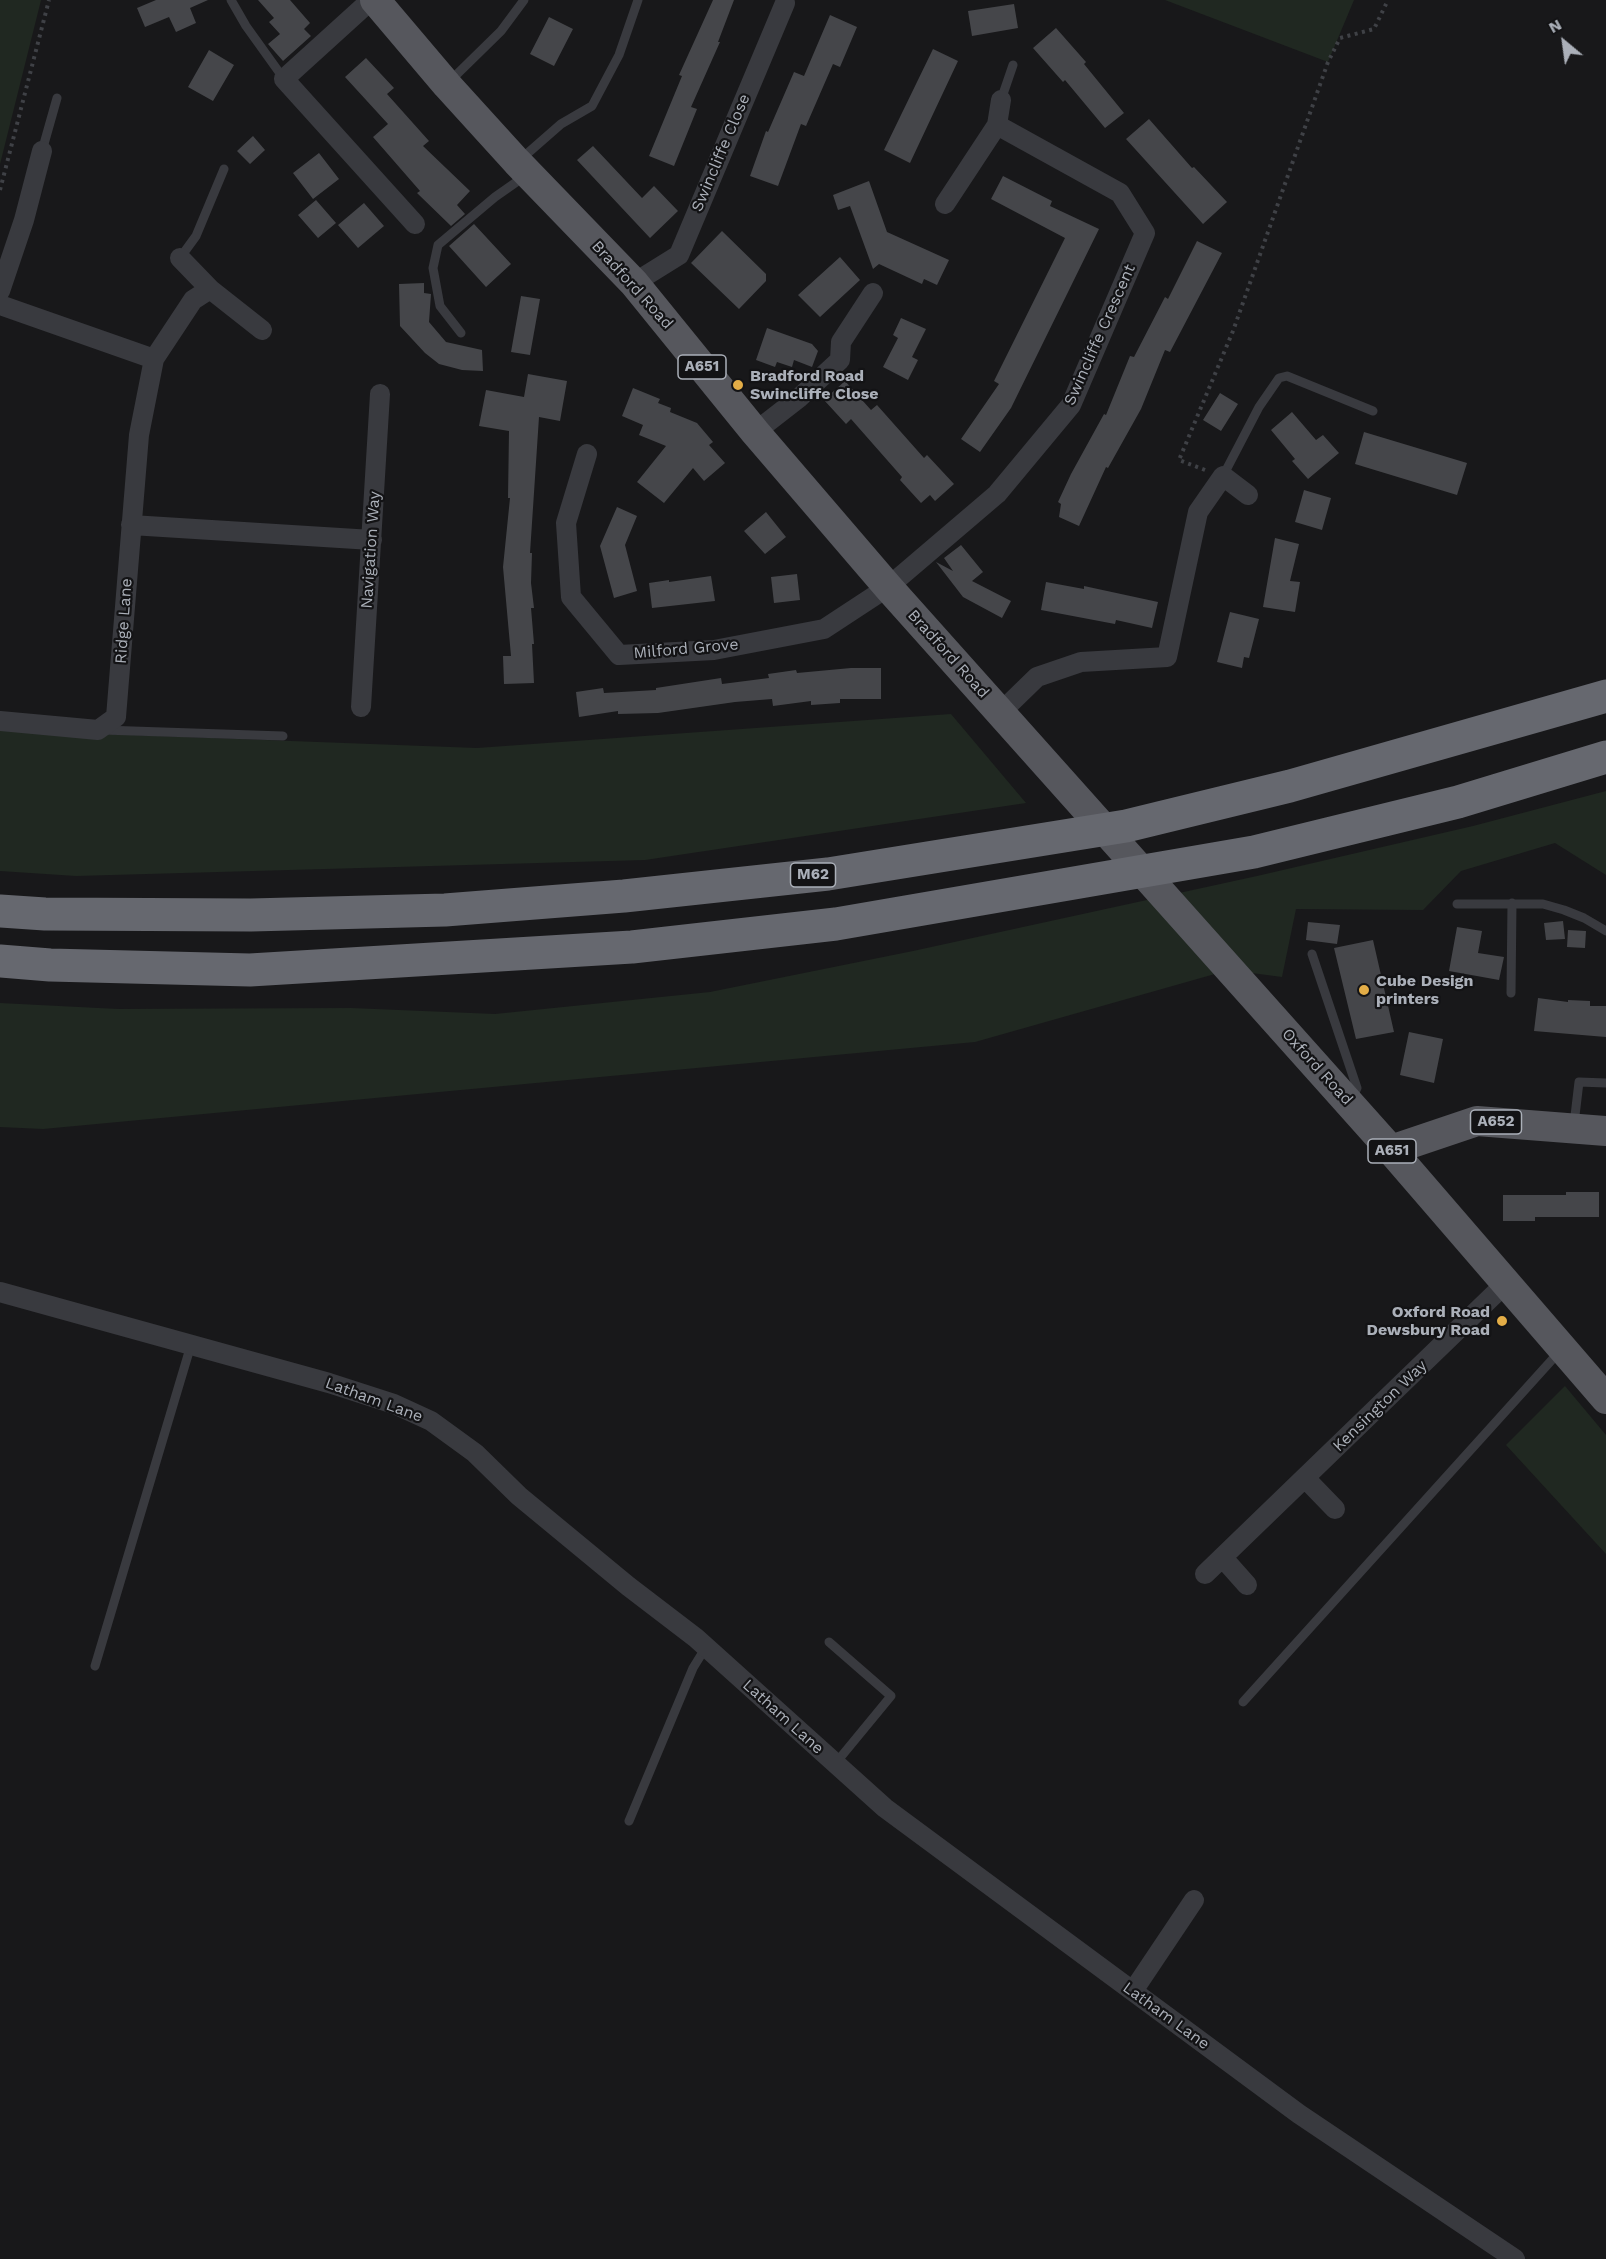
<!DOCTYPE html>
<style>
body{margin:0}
#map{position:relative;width:1606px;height:2259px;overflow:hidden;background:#18181a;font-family:"Work Sans",sans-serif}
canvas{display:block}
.north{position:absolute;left:1534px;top:12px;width:60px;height:60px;-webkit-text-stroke:4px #131315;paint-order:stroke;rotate:331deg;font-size:16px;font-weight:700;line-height:24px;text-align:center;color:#abb0b9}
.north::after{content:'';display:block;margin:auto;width:21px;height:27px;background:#abb0b9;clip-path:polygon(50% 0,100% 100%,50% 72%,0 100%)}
</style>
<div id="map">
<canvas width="1606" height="2259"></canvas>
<div class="north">N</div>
</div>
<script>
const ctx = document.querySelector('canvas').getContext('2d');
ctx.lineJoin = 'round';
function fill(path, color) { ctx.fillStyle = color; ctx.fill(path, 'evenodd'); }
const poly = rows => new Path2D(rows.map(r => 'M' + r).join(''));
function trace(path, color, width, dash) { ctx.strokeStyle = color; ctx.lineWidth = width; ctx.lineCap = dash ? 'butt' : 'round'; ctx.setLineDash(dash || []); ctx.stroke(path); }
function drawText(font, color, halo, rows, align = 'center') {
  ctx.font = font + ' "Work Sans",sans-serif'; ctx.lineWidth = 4.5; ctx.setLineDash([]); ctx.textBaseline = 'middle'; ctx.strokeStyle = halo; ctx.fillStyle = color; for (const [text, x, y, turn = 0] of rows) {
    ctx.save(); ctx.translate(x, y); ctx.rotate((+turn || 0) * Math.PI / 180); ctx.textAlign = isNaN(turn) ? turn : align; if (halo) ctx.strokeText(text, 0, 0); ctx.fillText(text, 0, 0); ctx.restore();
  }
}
fill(poly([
 [0,0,41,0,0,164],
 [1165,0,1354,0,1328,62],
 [951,714,1026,803,645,860,76,876,0,871,0,730,477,748],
 [1606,791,1606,875,1555,843,1461,871,1423,910,1296,909,1282,977,1229,970,975,1042,43,1129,0,1127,0,1003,118,1009,351,1008,495,1014,710,992,913,951,1257,876,1473,826],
 [1565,1386,1606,1435,1606,1554,1506,1445]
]), '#202821');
fill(poly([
 [156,0,208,0,190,8,196,23,176,32,169,17,145,27,137,8],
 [258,0,290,0,310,23,304,29,311,36,283,61,268,44,280,34,269,22,274,18],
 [713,0,734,0,718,42,720,42,691,107,697,109,674,166,649,156,682,76,679,75],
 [1014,4,1018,28,972,36,968,11],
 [830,15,857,27,840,67,833,64,806,126,801,124,778,186,750,176,766,131,768,132,794,72,804,76],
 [549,17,573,29,554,66,530,54],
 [1056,28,1086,62,1084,64,1124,113,1105,128,1065,80,1063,82,1033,48],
 [933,49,958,61,910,163,884,150],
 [209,50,234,65,213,101,188,87],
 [366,58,394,88,387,94,429,141,423,146,470,191,457,205,465,214,451,226,417,193,420,191,373,137,388,124,345,77],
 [1149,119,1192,168,1194,167,1227,202,1203,224,1126,139],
 [253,136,265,150,250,164,237,151],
 [593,146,642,198,654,186,678,211,650,238,577,160],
 [319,153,339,179,313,199,293,173],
 [1003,176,1052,201,1050,206,1099,229,1011,408,980,452,961,439,999,384,994,381,1065,238,991,199],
 [869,181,887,232,949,260,937,285,924,279,922,284,879,264,873,269,850,206,838,210,833,195],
 [316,200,336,223,318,238,298,215],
 [364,203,384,226,358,248,338,225],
 [474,224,511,264,486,287,449,246],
 [722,231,766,274,766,281,739,309,691,263],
 [1197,241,1222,253,1170,352,1165,350,1141,409,1108,468,1106,467,1079,526,1059,517,1061,504,1058,502,1071,474,1104,414,1106,415,1130,356,1134,357,1165,297,1168,299],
 [840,257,860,280,820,317,798,295],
 [424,283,424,293,431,294,429,322,446,342,482,350,483,371,462,370,439,364,425,353,400,326,399,284],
 [521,296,540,299,530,355,511,352],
 [901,318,926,329,912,357,918,360,908,380,883,367,898,338,893,335],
 [767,328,812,344,818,351,812,367,794,360,792,367,777,362,775,367,756,360],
 [528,374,567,381,560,421,539,417,530,553,532,553,531,583,534,608,531,608,534,644,532,644,534,683,504,684,503,656,511,656,503,567,510,498,508,498,509,431,479,426,486,390,524,397],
 [845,381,871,410,877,405,924,458,927,455,954,484,935,501,930,495,921,503,900,480,902,477,851,419,846,424,824,400],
 [633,388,660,399,658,403,671,408,670,412,697,423,713,442,709,445,725,463,704,481,693,468,664,503,637,482,666,446,639,435,643,425,622,416],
 [1220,393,1238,404,1221,431,1203,420],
 [1292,412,1316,440,1323,435,1339,453,1308,479,1292,461,1295,459,1271,430],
 [1364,432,1467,463,1457,495,1355,464],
 [1304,490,1331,498,1322,530,1295,522],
 [617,507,637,516,625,545,637,591,614,598,600,546],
 [766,512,786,537,765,554,744,531],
 [1275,538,1299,544,1290,581,1300,582,1295,612,1263,607],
 [961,545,983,572,972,581,1011,601,1002,618,963,597,936,562,953,571,944,558],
 [797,574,800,600,774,603,771,577],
 [711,576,715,601,652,608,649,583,669,580,669,582],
 [1046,582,1084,589,1084,586,1158,602,1152,628,1116,620,1115,624,1041,610],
 [1230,612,1259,619,1249,658,1244,657,1242,668,1217,662],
 [851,668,881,668,881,699,840,699,840,703,811,705,811,701,773,706,772,699,735,702,658,713,618,714,618,711,579,717,576,692,603,688,604,693,656,690,656,688,721,678,722,684,769,678,768,674,796,670,797,673],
 [1563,921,1565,939,1546,940,1544,923],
 [1308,922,1340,925,1337,944,1306,940],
 [1457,927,1482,931,1478,953,1504,957,1499,980,1449,971],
 [1568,930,1586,931,1585,948,1567,947],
 [1373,940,1394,1032,1356,1039,1334,948],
 [1538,998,1568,1002,1568,1000,1590,1001,1590,1006,1606,1006,1606,1037,1534,1031],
 [1409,1032,1443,1039,1434,1083,1400,1075],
 [1566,1192,1599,1192,1599,1217,1535,1217,1535,1221,1503,1221,1503,1195,1566,1195]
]), '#45464a');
trace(poly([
 [0,190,49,0],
 [1205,470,1179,460,1233,331,1328,62,1340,38,1374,29,1388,0]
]), '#3f4146', 4, [3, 4.5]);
trace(poly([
 [231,0,246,26,284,79],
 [450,81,501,31,524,0],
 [1001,100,1013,65],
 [42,151,57,98],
 [521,159,561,124,592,106,619,55,638,0],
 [180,258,196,236,224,169],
 [461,333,440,306,433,268,438,245,495,197,525,176],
 [1223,476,1259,407,1279,378,1287,376,1373,411],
 [103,730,283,736],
 [1457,904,1543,904,1564,910,1584,918,1606,931],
 [1312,954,1357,1088,1352,1099],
 [1511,993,1512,903],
 [1574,1124,1579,1082,1606,1083],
 [829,1642,891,1696,835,1764],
 [95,1666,191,1345],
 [1243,1702,1559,1352],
 [629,1821,693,1668,706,1647]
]), '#393a3f', 9);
trace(poly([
 [371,0,284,79,415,224],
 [997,125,1001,100],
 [180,258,210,289],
 [634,283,679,255,785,3],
 [0,291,24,220,42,151],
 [0,305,154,359],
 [755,432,800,397,840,360,841,342,873,293],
 [587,454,566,523,571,597,619,655,714,650,824,629,888,587,997,494,1071,405,1145,233,1120,193,997,125,945,204],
 [131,525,372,540],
 [361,707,380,394],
 [1001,712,1037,677,1081,662,1167,657,1198,512,1223,476,1248,495],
 [0,721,98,730,116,717,139,435,154,359,193,300,210,289,262,330],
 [0,1292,329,1383,394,1404,431,1421,475,1453,519,1496,628,1586,696,1638,885,1808,1299,2114,1515,2259],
 [1305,1478,1335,1509],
 [1223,1558,1247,1585],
 [1205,1574,1506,1283],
 [1133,1991,1194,1900]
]), '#393a3f', 20);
trace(poly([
 [375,0,447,85,517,162,634,283,755,432,888,587,1391,1150,1606,1399],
 [1391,1150,1477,1121,1606,1131]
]), '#56575d', 30);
trace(poly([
 [0,911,45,914,251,915,445,910,624,896,828,874,1126,826,1290,786,1606,696],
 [0,961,50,965,250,970,632,947,836,924,1254,852,1458,802,1606,757]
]), '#66686f', 33);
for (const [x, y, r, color] of [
 [738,385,6,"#e3ad47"],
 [1364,990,6,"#e3ad47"],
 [1502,1321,6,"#e3ad47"]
]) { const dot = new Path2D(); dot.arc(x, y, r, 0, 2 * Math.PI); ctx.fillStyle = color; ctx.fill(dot); trace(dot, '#131315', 2); }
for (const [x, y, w] of [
 [702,367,48],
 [813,875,45],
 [1496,1122,51],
 [1392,1151,48]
]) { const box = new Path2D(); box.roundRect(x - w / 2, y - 12, w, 24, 4.5); ctx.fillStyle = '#131315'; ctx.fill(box); trace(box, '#abb0b9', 1.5); }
drawText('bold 15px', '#abb0b9', null, [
 ["A651",702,367],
 ["M62",813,875],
 ["A652",1496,1122],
 ["A651",1392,1151]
]);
drawText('16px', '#abb0b9', '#131315', [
 ["Swincliffe Close",721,153,-67],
 ["Bradford Road",632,285,48],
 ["Swincliffe Crescent",1100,335,-66],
 ["Navigation Way",371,550,-86],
 ["Ridge Lane",124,621,-86],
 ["Milford Grove",686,649,-5],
 ["Bradford Road",948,654,48],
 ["Oxford Road",1317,1067,48],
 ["Latham Lane",374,1400,20],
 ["Kensington Way",1380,1406,-44],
 ["Latham Lane",783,1717,42],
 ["Latham Lane",1166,2016,36]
]);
drawText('bold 16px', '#abb0b9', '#131315', [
 ["Bradford Road",750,376],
 ["Swincliffe Close",750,394],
 ["Cube Design",1376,981],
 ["printers",1376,999],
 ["Oxford Road",1490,1312,"right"],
 ["Dewsbury Road",1490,1330,"right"]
], 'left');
</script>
